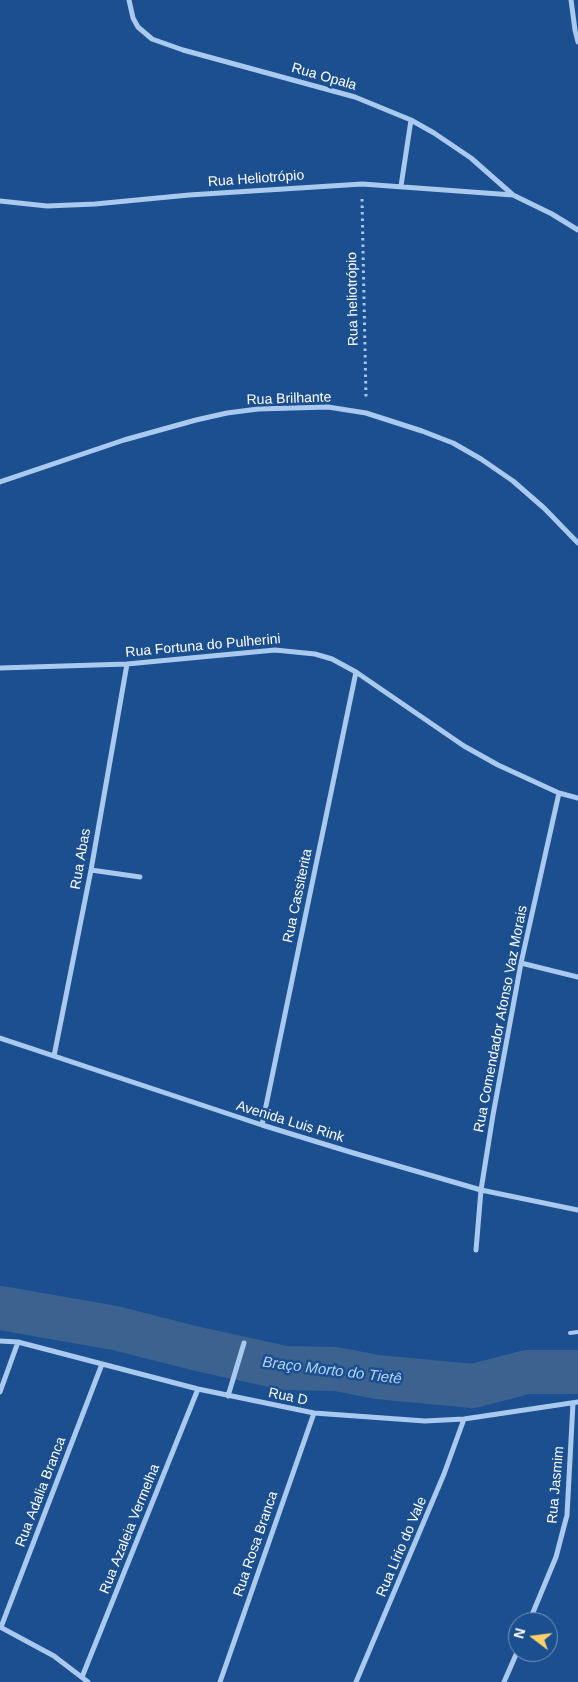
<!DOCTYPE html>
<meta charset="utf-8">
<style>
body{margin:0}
#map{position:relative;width:578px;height:1682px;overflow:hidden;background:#1b4f8f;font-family:Arial,sans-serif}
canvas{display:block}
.north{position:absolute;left:508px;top:1612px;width:50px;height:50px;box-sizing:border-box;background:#1b4f8f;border:1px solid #7695bc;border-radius:50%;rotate:285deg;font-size:14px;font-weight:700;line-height:20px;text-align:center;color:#fff}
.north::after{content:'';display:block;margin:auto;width:18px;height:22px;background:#ffd166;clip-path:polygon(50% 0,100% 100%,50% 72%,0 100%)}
</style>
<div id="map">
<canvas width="578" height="1682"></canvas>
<div class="north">N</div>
</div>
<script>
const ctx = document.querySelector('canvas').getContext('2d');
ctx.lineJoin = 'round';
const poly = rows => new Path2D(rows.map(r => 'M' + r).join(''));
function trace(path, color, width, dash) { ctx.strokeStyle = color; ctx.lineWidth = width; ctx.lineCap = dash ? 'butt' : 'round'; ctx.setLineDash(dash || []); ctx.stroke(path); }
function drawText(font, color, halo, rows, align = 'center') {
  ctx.font = font + ' Arial,sans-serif'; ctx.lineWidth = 5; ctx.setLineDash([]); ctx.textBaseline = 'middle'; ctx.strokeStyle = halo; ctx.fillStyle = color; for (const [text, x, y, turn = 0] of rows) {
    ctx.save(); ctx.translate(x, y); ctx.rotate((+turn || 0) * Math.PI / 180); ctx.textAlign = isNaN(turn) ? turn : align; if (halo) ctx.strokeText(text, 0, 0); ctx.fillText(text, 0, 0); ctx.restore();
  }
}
trace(poly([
 [0,1308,115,1328,198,1349,285,1368,336,1369,377,1377,473,1386,527,1372,578,1372]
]), '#3c6290', 44);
trace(poly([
 [362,199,366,398]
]), '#a9c9ee', 3, [2.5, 4]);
trace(poly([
 [570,1333,578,1332]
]), '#a9c9ee', 4);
trace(poly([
 [129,0,133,18,138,27,152,39,183,50,355,97,411,120,434,133,471,158,513,195,552,214,578,230],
 [571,0,575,30,578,42],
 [401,186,411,120],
 [0,201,47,206,95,204,189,195,362,184,513,195],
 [0,482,124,440,196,420,227,413,258,409,328,407,366,413,422,431,453,443,481,459,513,481,544,508,578,543],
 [0,668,127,664,275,650,315,654,332,659,356,672,464,746,498,765,559,793,578,798],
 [91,870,140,877],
 [521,963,578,977],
 [0,1038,262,1125,350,1152,481,1190,578,1210],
 [54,1056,91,870,127,664],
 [262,1125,356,672],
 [476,1250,481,1190,493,1115,521,963,559,793],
 [0,1341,18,1342,198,1389,314,1413,425,1421,464,1419,578,1402],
 [0,1392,18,1342],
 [228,1396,244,1343],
 [529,1622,556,1557,567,1515,573,1403],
 [0,1627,54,1656,88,1682],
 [1,1627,102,1364],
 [82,1677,198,1389],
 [220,1682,314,1413],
 [356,1682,444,1474,464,1419],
 [504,1682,518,1650]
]), '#a9c9ee', 5);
drawText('14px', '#fff', '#1b4f8f', [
 ["Rua Opala",324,77,16],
 ["Rua Heliotrópio",256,179,-4],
 ["Rua heliotrópio",353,299,-91],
 ["Rua Brilhante",289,399,-2],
 ["Rua Fortuna do Pulherini",203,646,-5],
 ["Rua Abas",81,859,-80],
 ["Rua Cassiterita",298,896,-78],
 ["Rua Comendador Afonso Vaz Morais",501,1019,-79],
 ["Avenida Luis Rink",290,1122,17],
 ["Rua D",288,1397,12],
 ["Rua Jasmim",556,1485,-85],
 ["Rua Adalia Branca",41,1492,-69],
 ["Rua Azaleia Vermelha",130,1529,-68],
 ["Rua Rosa Branca",256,1544,-71],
 ["Rua Lírio do Vale",402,1547,-67]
]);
drawText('italic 15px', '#b5d3f5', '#1b4f8f', [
 ["Braço Morto do Tietê",332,1371,7]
]);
</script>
